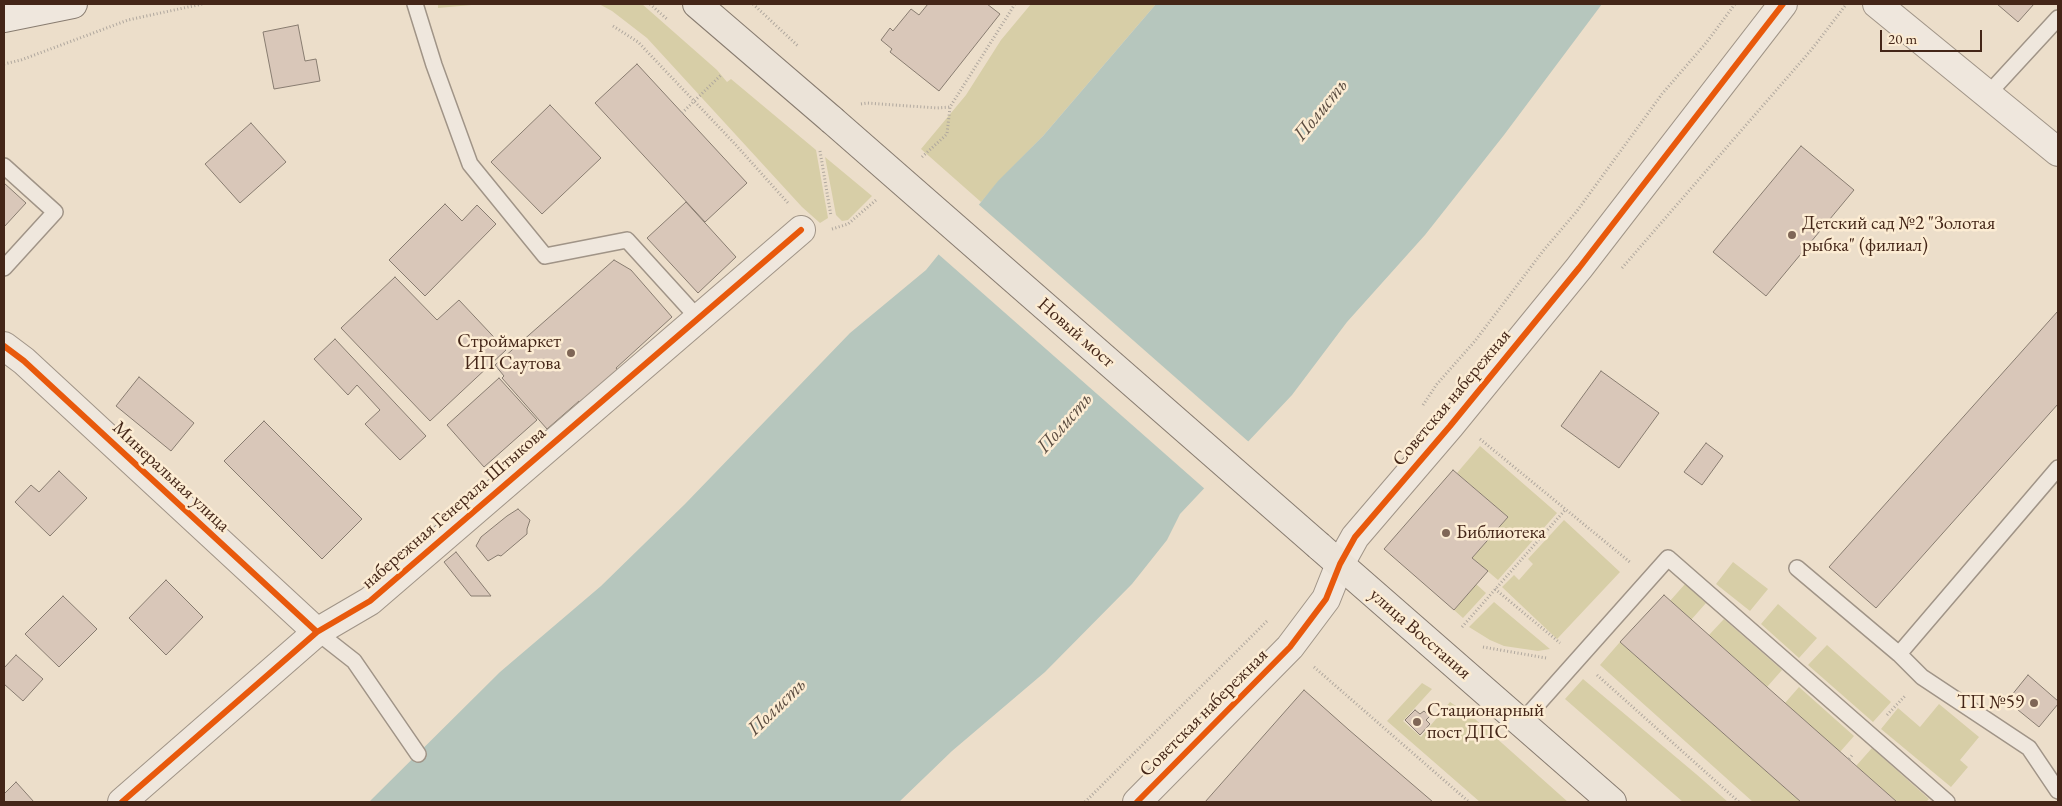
<!DOCTYPE html>
<meta charset="utf-8">
<style>
body{margin:0}
#map{position:relative;width:2062px;height:806px;overflow:hidden;background:#ecdeca;font-family:"EB Garamond",serif}
canvas{display:block}
.frame{position:absolute;inset:0;border:5px solid #442618;pointer-events:none}
.scale{position:absolute;left:1880px;top:30px;width:102px;height:22px;box-sizing:border-box;border:2px solid #442618;border-top:0;padding-left:6px;font-size:15px;line-height:18px;white-space:nowrap;color:#442618;-webkit-text-stroke:4px #fcecd3;paint-order:stroke}
</style>
<div id="map">
<canvas width="2062" height="806"></canvas>
<div class="frame"></div>
<div class="scale">20 m</div>
</div>
<script>
const ctx = document.querySelector('canvas').getContext('2d');
ctx.lineJoin = 'round';
function fill(path, color) { ctx.fillStyle = color; ctx.fill(path, 'evenodd'); }
const poly = rows => new Path2D(rows.map(r => 'M' + r).join(''));
function trace(path, color, width, dash) { ctx.strokeStyle = color; ctx.lineWidth = width; ctx.lineCap = dash ? 'butt' : 'round'; ctx.setLineDash(dash || []); ctx.stroke(path); }
function drawText(font, color, halo, rows, align = 'center') {
  ctx.font = font + ' "EB Garamond",serif'; ctx.lineWidth = 5; ctx.setLineDash([]); ctx.textBaseline = 'middle'; ctx.strokeStyle = halo; ctx.fillStyle = color; for (const [text, x, y, turn = 0] of rows) {
    ctx.save(); ctx.translate(x, y); ctx.rotate((+turn || 0) * Math.PI / 180); ctx.textAlign = isNaN(turn) ? turn : align; if (halo) ctx.strokeText(text, 0, 0); ctx.fillText(text, 0, 0); ctx.restore();
  }
}
fill(poly([
 [438,4,483,4,438,8],
 [599,4,642,4,717,70,727,82,731,79,816,150,828,218,820,223,802,207,647,38,612,11],
 [1031,4,1156,4,1043,136,999,181,981,202,921,149,966,95,1001,40],
 [825,157,872,196,848,220,842,221,836,215],
 [1480,446,1557,513,1498,580,1472,558,1508,517,1457,473],
 [1564,520,1620,572,1557,639,1502,587,1514,575,1519,580,1533,564,1528,559],
 [1733,562,1768,589,1750,611,1716,584],
 [1476,584,1486,593,1463,618,1454,610],
 [1685,584,1706,603,1691,620,1670,601],
 [1494,602,1550,649,1538,651,1504,646,1490,640,1469,627],
 [1778,604,1817,638,1799,658,1761,624],
 [1724,619,1782,670,1767,687,1709,635],
 [1620,642,1801,802,1753,802,1600,665],
 [1827,645,1891,702,1873,722,1808,665],
 [1583,679,1696,774,1728,802,1683,802,1565,699],
 [1422,683,1432,689,1403,721,1421,737,1450,702,1475,719,1568,802,1480,802,1387,721],
 [1799,687,1854,736,1840,752,1785,703],
 [1939,704,1979,737,1960,760,1968,767,1951,787,1881,729,1898,708,1920,727],
 [1872,748,1929,799,1926,802,1897,802,1856,766]
]), '#d7cea7');
fill(poly([
 [1156,4,1602,4,1504,135,1425,235,1347,322,1292,395,1180,514,1167,540,1132,584,1045,672,952,751,899,802,369,802,500,672,601,586,685,504,850,333,926,270,998,181,1043,136]
]), '#b6c6bd');
fill(poly([
 [977,203,1250,443,1206,490,937,253]
]), '#ecdeca');
const building = poly([
 [928,4,987,4,1000,14,939,91,890,52,892,49,881,40,890,28,893,31,911,9,919,15,928,4],
 [1997,4,2034,4,2018,22,1997,4],
 [298,25,305,61,316,59,320,81,274,89,263,32,298,25],
 [637,64,747,183,705,222,595,103,637,64],
 [550,105,601,158,542,214,491,162,550,105],
 [251,123,286,162,240,203,205,164,251,123],
 [1801,146,1854,190,1766,296,1713,252,1801,146],
 [4,183,26,203,4,227,4,183],
 [686,202,736,257,698,293,647,238,686,202],
 [445,204,462,221,477,205,496,224,425,296,389,260,445,204],
 [614,260,631,270,672,317,616,368,620,373,583,405,579,401,547,429,502,378,504,376,495,365,614,260],
 [395,277,437,320,459,300,506,350,430,421,341,328,395,277],
 [2058,311,2058,404,1876,608,1829,567,2058,311],
 [335,339,426,436,400,460,365,424,380,410,357,385,348,395,314,359,335,339],
 [1601,371,1659,413,1619,468,1561,426,1601,371],
 [139,377,194,423,171,451,116,406,139,377],
 [499,378,537,420,484,467,447,425,499,378],
 [264,421,362,519,322,559,224,461,264,421],
 [1706,443,1723,456,1702,485,1684,472,1706,443],
 [1453,470,1508,517,1472,558,1488,571,1454,610,1384,549,1453,470],
 [59,471,87,498,50,536,15,502,31,485,39,492,59,471],
 [518,509,530,520,527,529,527,534,501,556,498,555,488,561,476,546,481,537,507,516,518,509],
 [456,552,491,596,471,596,444,562,456,552],
 [166,580,203,617,166,655,129,618,166,580],
 [1664,595,1767,687,1897,802,1801,802,1620,642,1664,595],
 [63,596,97,629,59,667,25,634,63,596],
 [16,655,43,679,23,701,4,684,4,668,16,655],
 [2028,675,2058,701,2058,704,2039,727,2007,701,2028,675],
 [1304,690,1349,730,1433,802,1205,802,1304,690],
 [1415,710,1420,714,1424,711,1430,716,1426,720,1430,724,1420,735,1405,720,1415,710],
 [16,782,34,802,4,802,4,794,16,782]
]);
fill(building, '#d9c7b9');
trace(building, '#887c70', 1);
const lane = poly([
 [415,4,434,65,470,164,545,256,627,240,698,318],
 [1989,93,2058,18],
 [4,166,55,212,4,268],
 [1797,568,1899,654,1922,677,2029,748,2058,791],
 [317,632,354,661,418,754],
 [1899,654,2058,468],
 [1521,723,1668,558,1947,802]
]);
const street = poly([
 [1877,4,2058,152],
 [4,346,24,361,317,632],
 [122,802,317,632,370,601,801,230],
 [1137,802,1290,647,1326,599,1340,564,1355,537,1450,426,1579,268,1783,4]
]);
const secondary = poly([
 [4,18,73,4]
]);
const primary = poly([
 [697,4,832,120],
 [1319,546,1612,802]
]);
trace(lane, '#a09487', 18);
trace(street, '#a09487', 30);
trace(secondary, '#887c70', 30);
trace(primary, '#887c70', 30);
trace(poly([
 [650,4,668,20],
 [753,4,798,46],
 [613,26,638,42,735,144,788,203],
 [4,64,21,60,128,20,202,4],
 [861,104,867,103,937,108,950,107],
 [820,151,831,216],
 [922,157,947,134,950,107,1015,4],
 [832,229,848,224,876,200],
 [1622,268,1812,49,1845,6],
 [1423,405,1437,384,1475,341,1543,251,1577,211,1662,94,1706,43,1735,4],
 [1480,439,1631,563],
 [1495,589,1560,643],
 [1462,627,1566,509],
 [1483,647,1546,658],
 [1314,667,1469,802],
 [1597,675,1739,802],
 [1887,715,1905,696],
 [1849,759,1853,754],
 [1085,802,1268,620]
]), '#afa79e', 3, [1, 2.5]);
trace(lane, '#efe7dd', 15);
trace(street, '#efe7dd', 28);
trace(secondary, '#efe7dd', 28);
trace(primary, '#ebe3d8', 28);
const primaryBridge = poly([
 [832,120,1319,546]
]);
trace(primaryBridge, '#887c70', 30, []);
trace(poly([
 [682,113,721,75]
]), '#afa79e', 3, [1, 2.5]);
trace(primaryBridge, '#ebe3d8', 28);
trace(poly([
 [4,346,24,361,317,632],
 [122,802,317,632,370,601,801,230],
 [1137,802,1290,647,1326,599,1340,564,1355,537,1450,426,1579,268,1783,4]
]), '#e8590c', 6);
for (const [x, y, r, color] of [
 [1792,235,5,"#7f6656"],
 [571,353,5,"#7f6656"],
 [1446,533,5,"#7f6656"],
 [2034,703,5,"#7f6656"],
 [1417,722,5,"#7f6656"]
]) { const dot = new Path2D(); dot.arc(x, y, r, 0, 2 * Math.PI); ctx.fillStyle = color; ctx.fill(dot); trace(dot, '#fcecd3', 2); }
drawText('19px', '#442618', '#fcecd3', [
 ["Детский сад №2 \"Золотая",1802,224],
 ["рыбка\" (филиал)",1802,246],
 ["Строймаркет",561,342,"right"],
 ["ИП Саутова",561,364,"right"],
 ["Библиотека",1456,533],
 ["ТП №59",2024,703,"right"],
 ["Стационарный",1427,711],
 ["пост ДПС",1427,733]
], 'left');
drawText('19px', '#442618', '#fcecd3', [
 ["Новый мост",1076,333,41],
 ["Советская набережная",1452,398,-50],
 ["Минеральная улица",171,477,43],
 ["набережная Генерала Штыкова",454,508,-41],
 ["улица Восстания",1420,634,41],
 ["Советская набережная",1204,713,-45]
]);
drawText('italic 20px', '#5b4c40', '#fcecd3', [
 ["Полисть",1321,110,-51],
 ["Полисть",1065,423,-49],
 ["Полисть",777,707,-44]
]);
</script>
